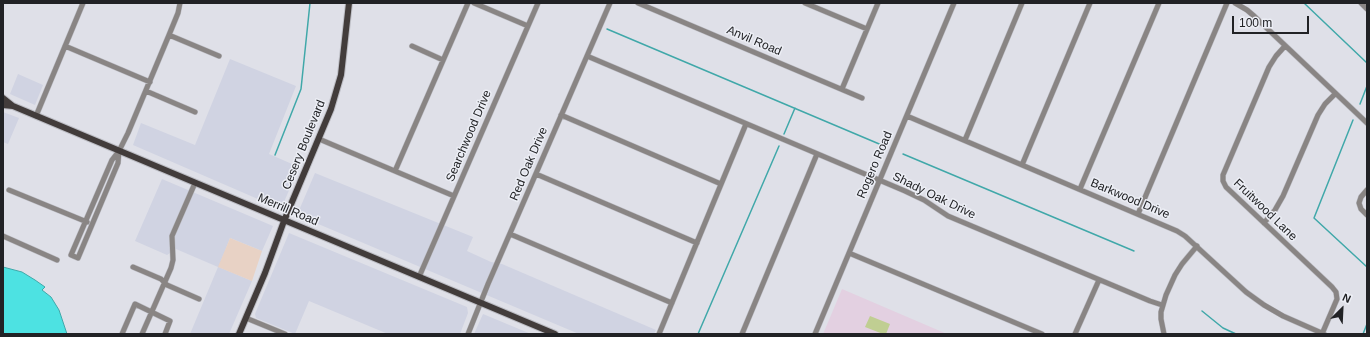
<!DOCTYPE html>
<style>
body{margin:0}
#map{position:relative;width:1370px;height:337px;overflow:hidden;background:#dfe0e8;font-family:Arial,sans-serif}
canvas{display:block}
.frame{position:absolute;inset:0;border:4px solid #212225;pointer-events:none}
.north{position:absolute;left:1322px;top:289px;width:40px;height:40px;-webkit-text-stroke:3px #eceef5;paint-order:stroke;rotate:24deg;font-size:11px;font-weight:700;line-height:16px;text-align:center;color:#212225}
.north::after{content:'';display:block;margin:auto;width:14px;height:18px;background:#212225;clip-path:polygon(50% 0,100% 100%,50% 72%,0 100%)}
.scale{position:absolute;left:1232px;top:16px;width:77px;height:18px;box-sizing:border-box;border:2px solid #212225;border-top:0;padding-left:5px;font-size:12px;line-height:14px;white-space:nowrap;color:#212225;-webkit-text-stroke:3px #eceef5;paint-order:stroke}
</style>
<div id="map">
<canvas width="1370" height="337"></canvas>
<div class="frame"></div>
<div class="north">N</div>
<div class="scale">100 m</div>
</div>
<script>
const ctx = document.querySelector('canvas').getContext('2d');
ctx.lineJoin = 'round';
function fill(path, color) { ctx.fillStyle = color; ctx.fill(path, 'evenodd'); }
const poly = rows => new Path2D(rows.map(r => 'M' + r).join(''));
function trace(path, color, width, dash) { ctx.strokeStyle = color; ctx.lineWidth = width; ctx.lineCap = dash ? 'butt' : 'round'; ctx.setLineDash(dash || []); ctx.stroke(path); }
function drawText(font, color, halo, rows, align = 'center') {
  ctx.font = font + ' Arial,sans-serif'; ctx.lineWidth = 3; ctx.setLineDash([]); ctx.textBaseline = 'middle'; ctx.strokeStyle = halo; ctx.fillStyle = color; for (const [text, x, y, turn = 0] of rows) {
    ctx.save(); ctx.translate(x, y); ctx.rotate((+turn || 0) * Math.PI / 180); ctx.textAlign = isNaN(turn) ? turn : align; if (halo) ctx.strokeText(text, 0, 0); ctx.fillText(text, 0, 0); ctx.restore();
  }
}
fill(poly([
 [230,59,296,86,269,154,299,167,281,209,133,145,141,123,195,145],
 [18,74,43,85,35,105,10,94],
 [3,112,19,118,8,144,3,142],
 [315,173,473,237,467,251,491,262,502,264,656,330,654,334,579,334,297,215],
 [162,179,273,226,262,251,230,238,219,267,252,281,229,334,190,334,218,267,176,249,167,255,135,241],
 [289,233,467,307,468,313,460,334,388,334,309,301,295,334,256,318,255,314],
 [483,314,531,334,474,334]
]), '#d0d3e2');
fill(poly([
 [230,238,262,251,252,281,218,267]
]), '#e8d2c5');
fill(poly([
 [842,289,947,334,823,334]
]), '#e3d0e1');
fill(poly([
 [870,316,890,324,886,334,883,334,865,327]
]), '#c0ce92');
const water = poly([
 [3,267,22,272,35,280,45,287,42,290,51,297,59,310,67,334,3,334,3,267]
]);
fill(water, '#4de2e2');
trace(water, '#40a8a9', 1);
trace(poly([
 [1304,3,1367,63],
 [607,29,884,146],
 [1360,104,1367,86],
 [1353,120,1314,218,1367,267],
 [784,134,795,108],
 [903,154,1134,251],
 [275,155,301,89,310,3],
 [1202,311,1223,328,1236,334],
 [698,334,779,146],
 [1363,334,1367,324]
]), '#40a8a9', 1.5);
const minor = poly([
 [474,3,528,26],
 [638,3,862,98],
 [805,3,867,29],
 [1235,3,1247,10,1254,16,1367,123],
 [1361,3,1367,9],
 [169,35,219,56],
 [65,46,150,82],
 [412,46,443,60],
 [1285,46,1276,56,1269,67,1223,175,1223,181,1226,187,1332,287,1336,292,1337,299,1322,334],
 [587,56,905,191,924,200,948,216,1150,301,1162,305],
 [842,89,878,3],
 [146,91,195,112],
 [561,115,721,184],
 [36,116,83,3],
 [907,116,1177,231,1185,236,1246,292,1264,305,1283,316,1324,334],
 [319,139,454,196],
 [965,140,1022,3],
 [119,151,118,163,78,258,71,255,112,160,119,151,128,133,169,35,178,13,180,3],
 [1022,165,1090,3],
 [395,171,468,3],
 [536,174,697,243],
 [1080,189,1159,3],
 [9,190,87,222],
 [1367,190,1361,197,1359,203,1361,209,1367,215],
 [1138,214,1227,3],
 [1264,223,1275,210,1283,196,1318,115,1325,104,1335,94],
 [510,234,672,303],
 [3,236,57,260],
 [849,253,1042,334],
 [133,267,161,279,167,285,199,299],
 [419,277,538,3],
 [246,318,285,334],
 [122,334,135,304,170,321,165,334],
 [142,334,171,268,173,260,172,236,195,183],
 [468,334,488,284,610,3],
 [659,334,746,124],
 [742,334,817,154],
 [815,334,954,3],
 [1075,334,1099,280],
 [1164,334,1161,319,1161,312,1166,295,1175,275,1182,264,1197,246]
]);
const major = poly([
 [3,98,13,106],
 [3,105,13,106,555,334],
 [239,334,265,273,284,221,331,109,341,75,349,3]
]);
trace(minor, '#bdbec5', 6);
trace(major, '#bdbec5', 8);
trace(minor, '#898584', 5);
trace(major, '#423c3b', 6);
drawText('12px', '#212225', '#eceef5', [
 ["Anvil Road",754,41,23],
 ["Searchwood Drive",469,136,-67],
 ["Cesery Boulevard",304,145,-68],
 ["Red Oak Drive",529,164,-67],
 ["Rogero Road",875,165,-67],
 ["Shady Oak Drive",934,196,26],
 ["Barkwood Drive",1130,199,23],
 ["Merrill Road",288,210,23],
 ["Fruitwood Lane",1265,210,44]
]);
</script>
